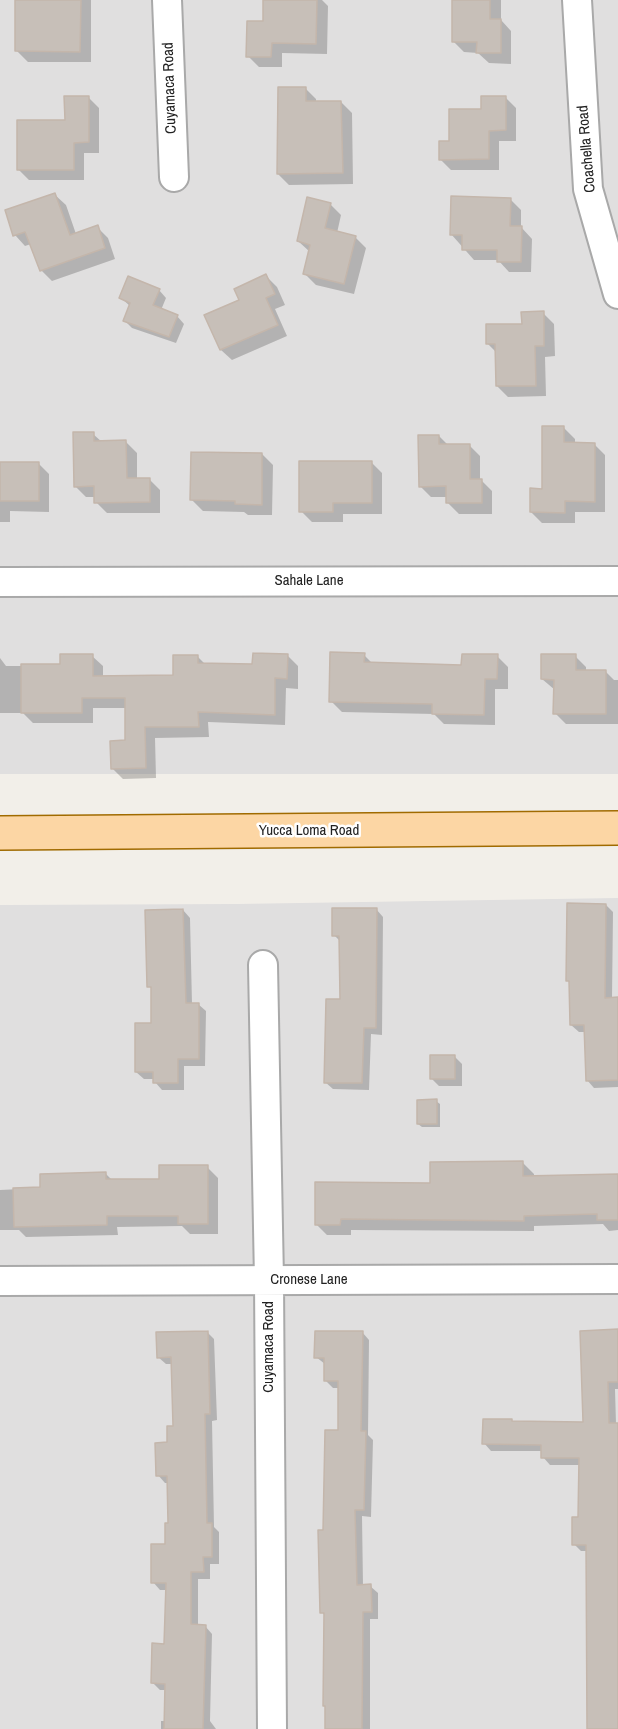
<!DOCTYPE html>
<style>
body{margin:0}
canvas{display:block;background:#f2efe9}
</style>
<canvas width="618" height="1729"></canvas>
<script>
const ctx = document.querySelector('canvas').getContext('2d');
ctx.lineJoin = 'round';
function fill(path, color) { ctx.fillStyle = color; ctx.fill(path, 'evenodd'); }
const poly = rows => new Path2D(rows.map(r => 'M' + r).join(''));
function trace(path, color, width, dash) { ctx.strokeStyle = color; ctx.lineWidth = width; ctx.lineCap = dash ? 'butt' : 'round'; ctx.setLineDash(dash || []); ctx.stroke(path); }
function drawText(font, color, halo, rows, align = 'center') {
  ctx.font = font + ' "Archivo Narrow",sans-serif'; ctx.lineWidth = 5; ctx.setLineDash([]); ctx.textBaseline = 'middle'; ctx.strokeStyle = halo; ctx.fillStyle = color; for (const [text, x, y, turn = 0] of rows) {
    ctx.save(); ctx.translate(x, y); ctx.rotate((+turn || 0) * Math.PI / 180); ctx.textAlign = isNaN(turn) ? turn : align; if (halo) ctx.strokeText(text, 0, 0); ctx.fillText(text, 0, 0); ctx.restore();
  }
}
fill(poly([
 [0,0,618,0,618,774,0,774],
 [618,898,618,1729,0,1729,0,905,236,904]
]), '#e0dfdf');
fill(poly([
 [16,0,91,0,91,62,28,62,17,51],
 [265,0,322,0,328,6,327,54,282,53,282,67,259,67,248,56,265,23],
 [454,0,501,0,501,20,511,31,511,64,489,63,478,53,464,52,453,41],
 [305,88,316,99,316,103,341,102,352,113,353,184,289,185,278,174],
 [88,97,99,108,99,153,84,153,84,180,29,180,18,169],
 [505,97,516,108,516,141,499,141,499,170,451,170,440,159,450,142,482,110],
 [55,195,66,205,76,234,97,227,108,238,115,259,52,281,41,270,31,244,25,246,15,235],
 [510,199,521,210,521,227,532,239,531,272,509,272,498,260,474,260,451,234],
 [330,204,341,215,337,233,355,237,366,248,354,294,316,285,305,274,310,252,298,241],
 [266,276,277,287,285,305,275,309,287,336,232,360,221,350,206,316,241,301],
 [159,290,166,298,161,310,177,316,184,324,176,343,132,328,124,320,130,306,121,298],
 [543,313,554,324,555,356,545,357,546,396,508,397,497,386,497,353,487,343],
 [564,428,575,439,575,444,594,444,605,455,605,512,575,512,575,523,542,523,531,512,543,490],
 [93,434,102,442,126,442,137,453,137,479,149,479,160,490,160,513,107,513,96,502,96,497,86,497,75,486],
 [439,436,448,445,469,445,480,456,480,479,492,491,492,514,459,514,448,503,448,497,431,497,420,486],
 [262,454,273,465,272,515,248,515,244,512,203,511,192,500],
 [371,462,382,473,382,514,343,514,343,522,312,522,301,511],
 [0,463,38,463,49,474,49,512,10,511,10,522,0,522],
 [287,655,298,666,298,689,286,688,285,725,208,722,209,737,155,738,156,778,123,779,112,768,127,742,126,708,93,708,93,723,33,723,23,713,0,713,0,658,6,666,61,666,92,656,103,666,103,677,175,676,197,656,206,665,254,666],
 [364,655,373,664,463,667,497,656,508,667,508,689,495,689,495,725,444,724,434,714,342,712,331,701],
 [575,656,586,667,586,672,606,672,614,680,618,680,618,724,566,724,555,713,555,690,542,679],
 [606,905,613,912,612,999,618,999,618,1087,594,1088,587,1080,586,1032,579,1032,571,1025,571,983,567,980],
 [376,909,383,917,382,1035,371,1034,369,1090,333,1089,325,1082,341,1000,341,942,334,935],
 [183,910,190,918,192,1004,198,1004,206,1011,205,1066,184,1066,184,1090,162,1090,155,1082,155,1079,144,1079,136,1072,153,1024,153,990,149,986],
 [454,1056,462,1064,462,1086,439,1086,432,1079],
 [436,1101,440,1104,440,1127,422,1127,418,1124],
 [523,1163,534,1174,534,1177,618,1176,618,1230,609,1231,603,1224,534,1226,534,1231,351,1230,351,1235,327,1235,316,1224,432,1184],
 [207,1167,218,1178,218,1234,190,1234,182,1226,117,1227,118,1235,26,1237,19,1230,0,1230,0,1190,42,1188,105,1173,112,1180,161,1180],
 [618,1331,618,1389,615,1389,616,1424,618,1424,618,1729,589,1729,588,1551,581,1551,574,1544,580,1519,581,1465,550,1465,543,1457,543,1451,491,1451,484,1443,514,1423,584,1424],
 [207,1332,214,1339,217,1420,212,1421,214,1527,219,1532,219,1564,210,1564,210,1579,198,1579,198,1626,205,1626,212,1634,210,1721,216,1729,161,1729,161,1721,165,1721,166,1690,160,1690,153,1683,166,1645,167,1590,160,1590,153,1582,167,1545,170,1525,169,1483,165,1483,158,1475,174,1427,173,1364,166,1364,158,1357],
 [362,1332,369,1340,368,1435,373,1440,371,1517,362,1516,363,1586,370,1586,378,1593,378,1619,370,1619,370,1729,327,1729,325,1616,322,1612,325,1532,339,1432,339,1388,333,1388,325,1380,325,1364,316,1357]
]), '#0003');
const building = poly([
 [15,0,81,0,80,52,15,51,15,0],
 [263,0,317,0,316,44,272,43,271,57,246,57,247,21,263,21,263,0],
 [452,0,490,0,490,19,501,19,501,53,476,53,477,42,452,42,452,0],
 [278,87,306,87,306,101,341,101,343,173,277,174,278,87],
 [64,96,89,96,89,142,74,143,74,170,17,170,17,120,65,120,64,96],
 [481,96,506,96,506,130,489,131,489,159,439,160,439,141,449,141,449,109,481,109,481,96],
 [55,193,70,235,98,225,105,248,40,271,25,232,13,236,5,210,55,193],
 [451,196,511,198,510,226,522,226,521,262,497,262,497,250,462,250,462,235,450,235,451,196],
 [307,197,331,203,325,228,356,236,344,284,303,274,310,245,297,241,307,197],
 [266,274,275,294,266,298,278,325,220,350,204,315,239,300,234,289,266,274],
 [128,276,160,289,153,305,178,315,169,337,123,321,130,303,119,298,128,276],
 [544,311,544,346,535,346,536,386,496,386,495,344,486,344,486,324,522,324,521,312,544,311],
 [542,426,564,426,564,442,595,443,595,502,565,501,565,513,530,512,530,488,542,489,542,426],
 [73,432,94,432,94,441,126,440,127,478,150,478,150,502,94,503,94,486,74,487,73,432],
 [418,435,439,435,439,444,470,444,470,479,482,479,482,503,446,503,446,486,419,487,418,435],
 [191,452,262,453,262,505,235,504,235,501,190,500,191,452],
 [299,461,372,461,372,503,333,503,333,512,299,512,299,461],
 [0,462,39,462,39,501,0,501,0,462],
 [330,652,365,653,364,662,461,665,462,654,498,654,497,679,485,679,484,715,432,714,432,704,329,702,330,652],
 [253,653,288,654,287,679,275,678,275,715,198,712,199,727,145,727,146,768,111,769,110,741,125,740,125,698,82,698,82,713,21,713,21,664,60,664,60,654,93,654,93,676,173,675,173,655,198,655,198,663,252,664,253,653],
 [541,654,576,654,576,670,606,670,606,714,553,714,554,680,541,679,541,654],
 [567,903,606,904,605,998,618,997,618,1080,586,1081,584,1025,570,1025,569,981,566,981,567,903],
 [332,908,377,908,376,1028,364,1028,362,1083,324,1083,326,999,340,999,339,936,332,936,332,908],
 [183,909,186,1003,199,1003,199,1059,178,1059,178,1083,153,1083,153,1072,135,1072,135,1023,151,1023,151,987,147,987,145,910,183,909],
 [430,1055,455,1055,455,1079,430,1079,430,1055],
 [437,1099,437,1124,417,1124,417,1100,437,1099],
 [523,1161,523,1176,618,1174,618,1220,597,1220,597,1214,524,1216,524,1221,341,1219,340,1225,315,1225,315,1182,430,1183,430,1162,523,1161],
 [159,1165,208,1165,208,1224,178,1224,178,1216,107,1216,107,1225,14,1227,13,1188,40,1187,40,1174,106,1172,106,1179,159,1179,159,1165],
 [618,1329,618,1382,608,1382,609,1423,618,1423,618,1729,587,1729,586,1545,572,1545,572,1517,578,1517,579,1458,541,1458,541,1445,482,1444,483,1419,512,1419,512,1421,583,1422,580,1331,618,1329],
 [208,1331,210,1414,205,1414,207,1523,212,1523,212,1557,203,1557,204,1572,191,1572,191,1624,206,1625,203,1729,164,1729,165,1684,151,1683,152,1643,164,1644,166,1583,151,1583,151,1544,165,1544,165,1523,168,1523,167,1476,156,1476,155,1443,167,1442,167,1426,173,1426,171,1357,157,1358,156,1332,208,1331],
 [315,1331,363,1331,361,1431,366,1431,364,1510,355,1510,357,1585,371,1584,372,1612,363,1612,362,1729,325,1729,325,1706,323,1706,324,1613,320,1613,318,1530,323,1530,325,1430,338,1430,338,1381,324,1381,324,1358,314,1358,315,1331]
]);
fill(building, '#c7bfb8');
trace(building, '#c4b6ab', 1.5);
const minor = poly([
 [167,0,174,177],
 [577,0,588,189,618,294],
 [0,582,618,581],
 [263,965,269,1280,272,1729],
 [0,1281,618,1279]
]);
const major = poly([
 [0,833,618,828]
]);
trace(minor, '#a9a9a9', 32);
trace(major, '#a06b00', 36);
trace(minor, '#fff', 28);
trace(major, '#fcd6a4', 33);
drawText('15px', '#222', '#fff', [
 ["Cuyamaca Road",170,88,-92],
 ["Coachella Road",587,149,-95],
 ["Sahale Lane",309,581],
 ["Yucca Loma Road",309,831],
 ["Cronese Lane",309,1280],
 ["Cuyamaca Road",269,1347,-90]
]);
</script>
